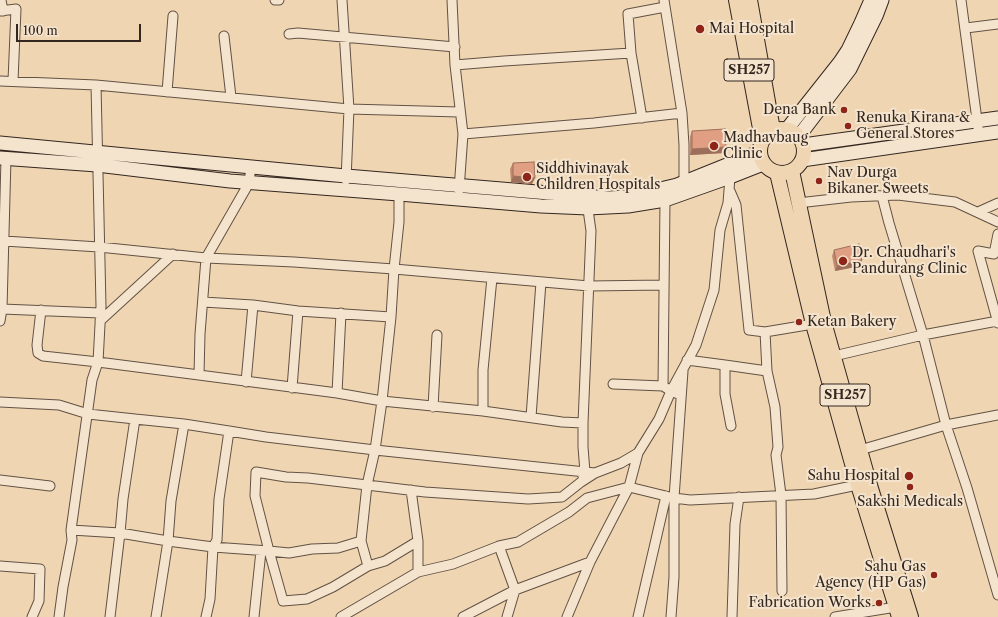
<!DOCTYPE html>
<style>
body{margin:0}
#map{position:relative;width:998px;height:617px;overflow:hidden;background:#efd5b2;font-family:"Libre Caslon Text",serif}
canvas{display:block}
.scale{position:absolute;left:16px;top:24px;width:125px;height:18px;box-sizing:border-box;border:2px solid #332720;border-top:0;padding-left:5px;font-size:12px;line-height:14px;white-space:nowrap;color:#332720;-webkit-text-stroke:3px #f5e4cd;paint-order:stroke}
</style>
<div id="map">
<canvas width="998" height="617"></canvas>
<div class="scale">100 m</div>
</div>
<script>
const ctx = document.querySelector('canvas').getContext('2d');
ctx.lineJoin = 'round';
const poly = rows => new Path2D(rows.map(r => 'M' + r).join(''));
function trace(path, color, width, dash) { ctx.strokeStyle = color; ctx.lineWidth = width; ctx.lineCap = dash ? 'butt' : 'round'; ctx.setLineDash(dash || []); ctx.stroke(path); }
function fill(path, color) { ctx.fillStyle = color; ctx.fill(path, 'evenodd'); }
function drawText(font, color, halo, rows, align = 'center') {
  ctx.font = font + ' "Libre Caslon Text",serif'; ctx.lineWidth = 4; ctx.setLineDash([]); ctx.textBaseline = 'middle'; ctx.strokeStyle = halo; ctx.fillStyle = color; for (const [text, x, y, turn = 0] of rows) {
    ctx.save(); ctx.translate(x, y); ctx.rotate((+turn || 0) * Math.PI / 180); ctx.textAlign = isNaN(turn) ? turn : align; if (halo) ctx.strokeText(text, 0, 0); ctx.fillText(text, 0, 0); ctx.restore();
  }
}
const street = poly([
 [1,0,3,11],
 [275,0,279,0],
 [342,0,349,109,346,180],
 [452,0,455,65,463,134,459,190],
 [664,0,682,113,684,145,684,188],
 [961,0,979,135],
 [0,11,16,9,13,81],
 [966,28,998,24],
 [289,34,298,33,455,47],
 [224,36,231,97],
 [455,65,504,61,631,53],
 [0,81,96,85,349,109,459,112],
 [96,85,101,306,98,362,199,375],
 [167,92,173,16],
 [642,118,631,53,628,14,665,7],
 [463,134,594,123,682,113],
 [6,158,2,309,100,313],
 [251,166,249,183,206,258,200,334,199,375,337,393,382,401,483,411,562,422,583,423],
 [730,191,736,205,749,330,765,332,813,324],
 [882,196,889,223,923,335,946,425,967,488,998,595],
 [665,200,663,386,671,391,696,345,714,290,720,230,728,203,730,177],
 [798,203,851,197,898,195,955,202,998,222],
 [978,212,998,203],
 [998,234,994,254,978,251,998,323],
 [4,241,99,247,206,258,294,262,394,269,399,222,399,194],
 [203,302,253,305],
 [41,310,37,345,38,353,43,356,98,362,92,380,71,530],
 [391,317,382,401,375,450,595,473,621,463,638,453,659,419,671,391,681,395],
 [0,321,2,309],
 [100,321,173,254],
 [765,332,767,371,775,407,778,447,776,455,781,495,782,591],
 [834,356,923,335,998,321],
 [687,360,725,365,725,394,731,426],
 [725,365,767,371],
 [683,371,674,498,690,500,814,494,862,484],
 [246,382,253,305,298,311,391,317,394,269,589,286,663,285],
 [613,384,663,386],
 [292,388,298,311],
 [337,393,341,313],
 [0,402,59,405,88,414,135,419,123,499,120,533,110,617],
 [433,407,437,335],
 [483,411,483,370,492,278],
 [531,417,541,282],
 [135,419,184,424,229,431],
 [860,450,946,425,998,415],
 [638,453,629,487,674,498,674,577,671,617],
 [583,476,585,472,583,447,583,423,591,231,587,202],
 [0,480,50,486],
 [361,541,368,566,333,587,307,599,283,601,269,551,213,547,217,540,219,499,229,431,266,437,375,450,367,485,361,541,338,548,312,549,289,553,269,551,255,496,256,472,286,477,308,478,367,485,425,492,528,499,562,497,581,482,595,473],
 [418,541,418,572],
 [499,546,518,542,569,512,587,498,629,487],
 [0,566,40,569,39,601,32,617],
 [368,566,385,561,418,541,411,490],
 [59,617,63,587,72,540,71,530,120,533,168,541,171,501,184,424],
 [156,617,168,541,213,547,210,599,206,617],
 [254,617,261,551],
 [341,617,418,572,453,564,499,546,515,590,507,617],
 [463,617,515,590,590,562,629,487],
 [567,617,590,562],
 [638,617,666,496],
 [732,617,735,524,739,497],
 [835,617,896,607]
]);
const secondary = poly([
 [787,129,840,62,848,50,861,23,871,0],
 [799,136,850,69,876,16,882,0],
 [0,143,346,176,609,198,627,197,677,185,759,152],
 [803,145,998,118],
 [0,158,97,165,230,181,399,194,541,206,588,208,628,206,665,200,730,177,763,164],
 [802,160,998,132]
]);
const primary = poly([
 [736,0,762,139],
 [750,0,773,130],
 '760 151a22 22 0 1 1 44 0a22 22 0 1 1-44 0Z',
 [792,171,824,322,869,482,911,617],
 [777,173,813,324,858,485,899,617]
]);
trace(street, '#625244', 11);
trace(secondary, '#332720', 15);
trace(primary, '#332720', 16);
trace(street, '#f5e4cd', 9);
trace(secondary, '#f5e4cd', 13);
trace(primary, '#efd5b2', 14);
fill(poly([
 [692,131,724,153,690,155,690,137],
 [513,163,532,184,511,182,510,169],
 [834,250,860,266,835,271,832,256]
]), '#c18970');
fill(poly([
 [726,147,724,153,690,155,692,149],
 [513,176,535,178,532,184,511,182],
 [862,260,860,266,835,271,837,266]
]), '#9d6f5b');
const building = poly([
 [725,129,726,147,692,149,692,131,725,129],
 [534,162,535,178,513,176,513,163,534,162],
 [859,244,862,260,837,266,834,250,859,244]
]);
fill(building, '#e09f82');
trace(building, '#9d6f5b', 1);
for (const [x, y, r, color] of [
 [700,29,5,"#8f2418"],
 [844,110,4,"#8f2418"],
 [848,126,4,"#8f2418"],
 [714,146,5,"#8f2418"],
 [527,177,5,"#8f2418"],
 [819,181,4,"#8f2418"],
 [843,261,5,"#8f2418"],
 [799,322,4,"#8f2418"],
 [909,476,5,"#8f2418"],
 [910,487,4,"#8f2418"],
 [934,575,4,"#8f2418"],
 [879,603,4,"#8f2418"]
]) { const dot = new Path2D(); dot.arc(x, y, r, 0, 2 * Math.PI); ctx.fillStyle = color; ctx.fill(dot); trace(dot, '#f5e4cd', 1.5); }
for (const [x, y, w] of [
 [749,70,50],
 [845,395,50]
]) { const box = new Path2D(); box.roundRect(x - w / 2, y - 11, w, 22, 3); ctx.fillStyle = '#f5e4cd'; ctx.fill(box); trace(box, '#332720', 1); }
drawText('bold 13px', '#332720', null, [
 ["SH257",749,70],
 ["SH257",845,395]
]);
drawText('14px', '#332720', '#f5e4cd', [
 ["Mai Hospital",709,29],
 ["Dena Bank",836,110,"right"],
 ["Renuka Kirana &",856,118],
 ["General Stores",856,134],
 ["Madhavbaug",723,138],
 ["Clinic",723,154],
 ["Siddhivinayak",536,169],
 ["Children Hospitals",536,185],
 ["Nav Durga",827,173],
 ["Bikaner Sweets",827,189],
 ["Dr. Chaudhari's",852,253],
 ["Pandurang Clinic",852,269],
 ["Ketan Bakery",807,322],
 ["Sahu Hospital",900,476,"right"],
 ["Sakshi Medicals",910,502,"center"],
 ["Sahu Gas",926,567,"right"],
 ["Agency (HP Gas)",926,583,"right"],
 ["Fabrication Works",871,603,"right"]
], 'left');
</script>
